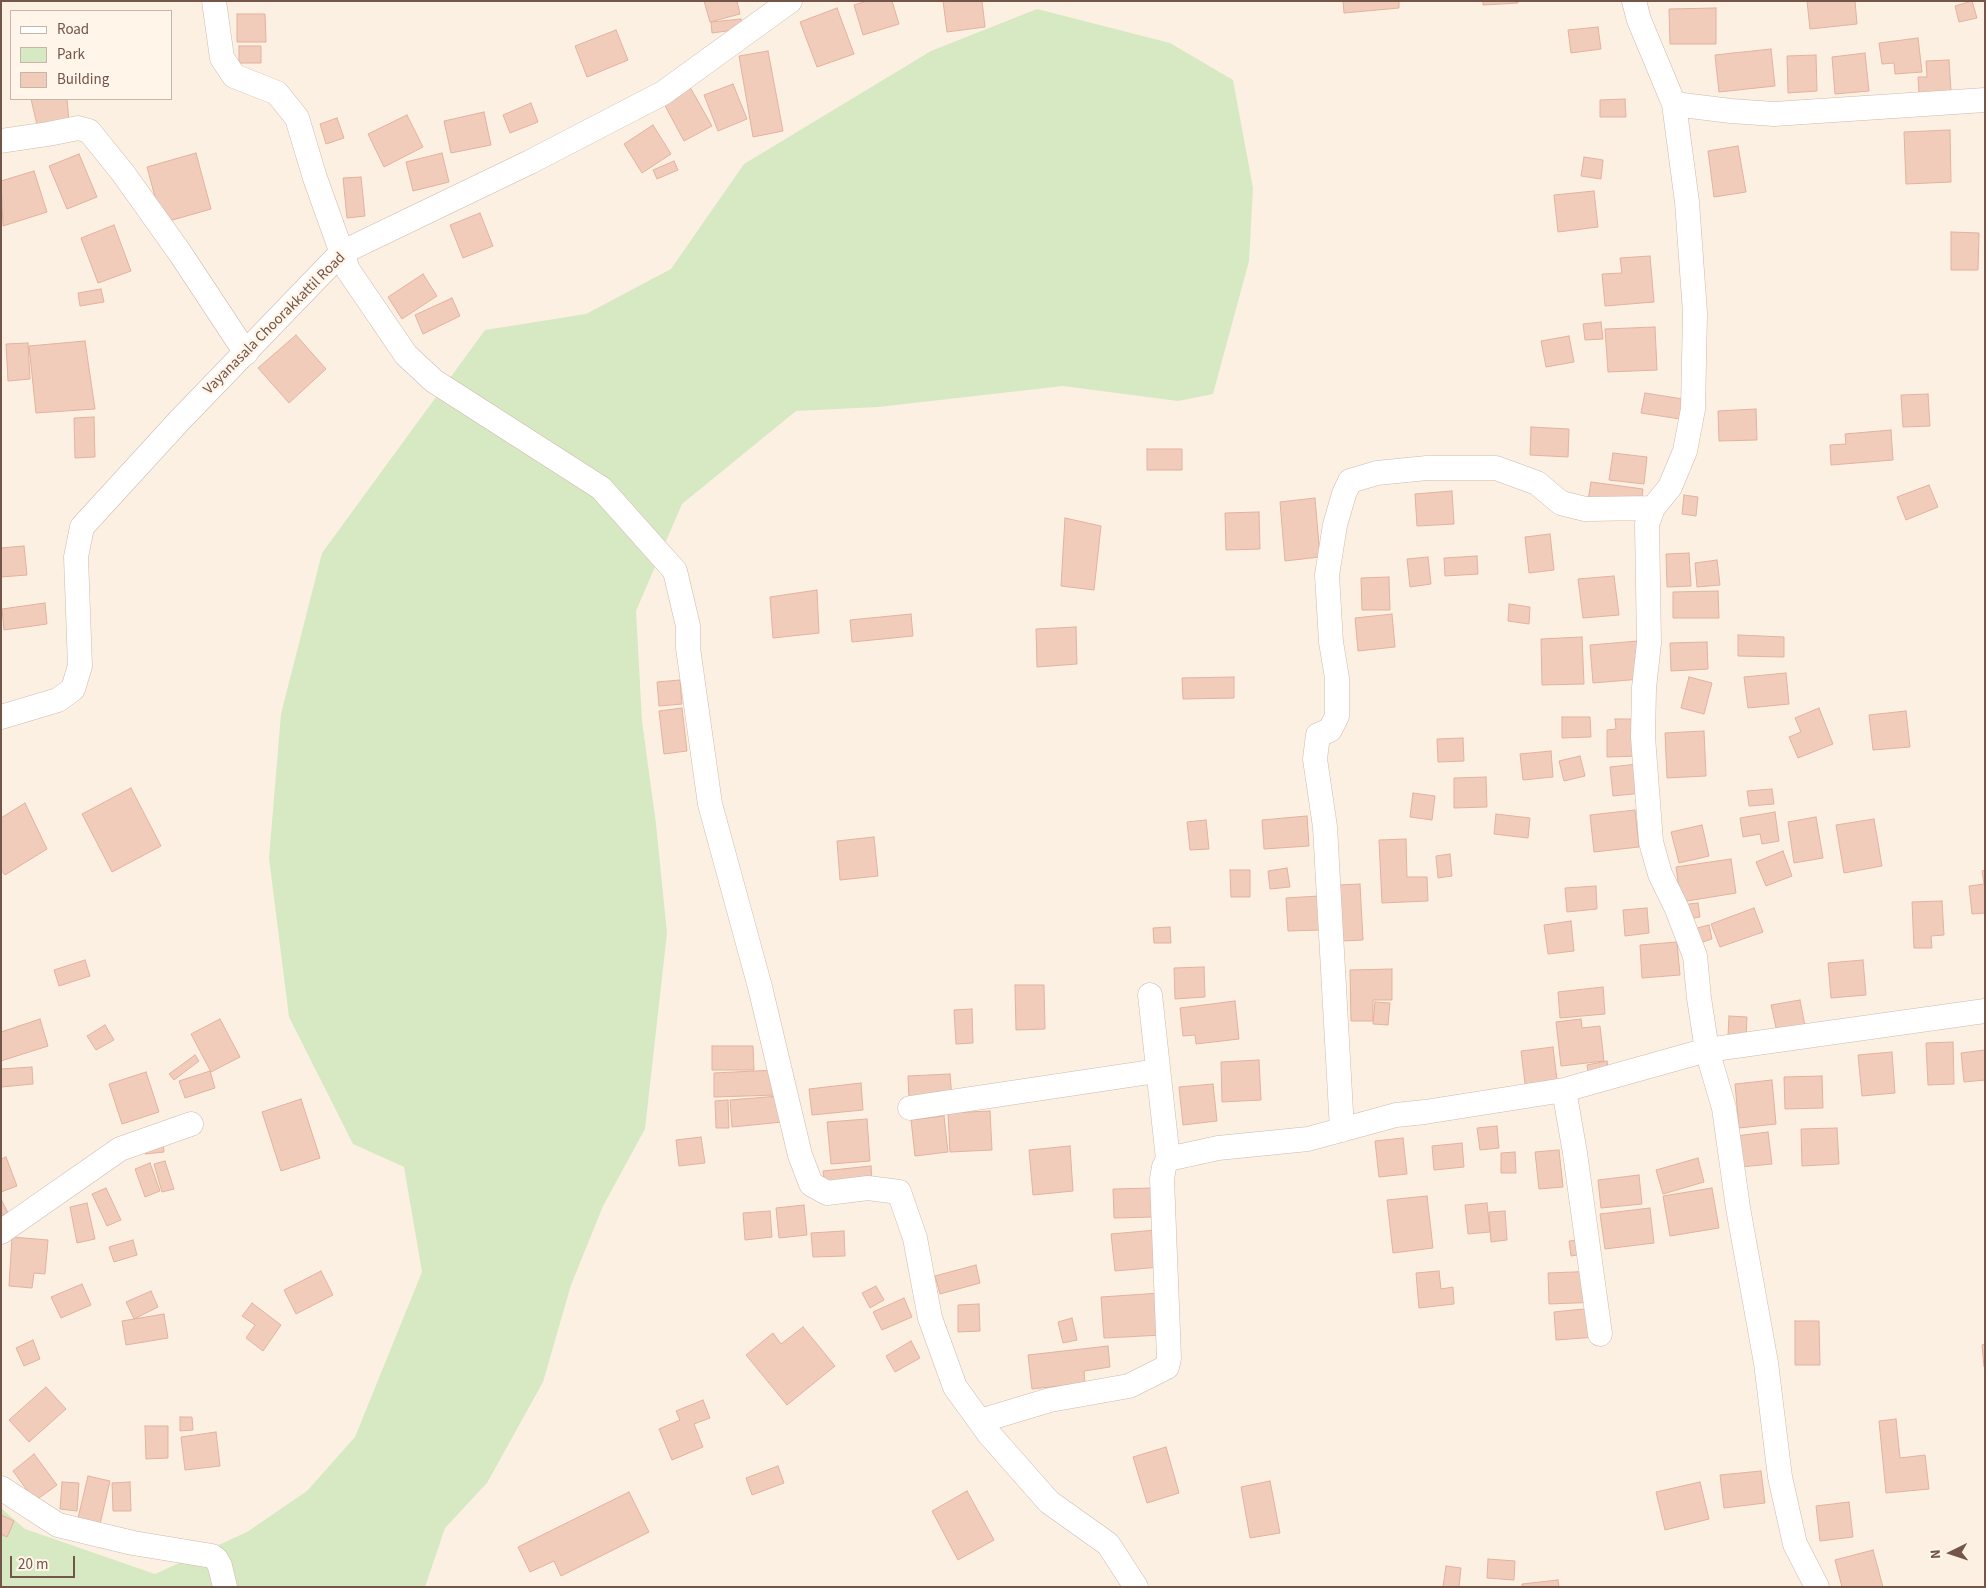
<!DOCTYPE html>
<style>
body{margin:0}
#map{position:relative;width:1986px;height:1588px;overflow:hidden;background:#fcf0e3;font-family:"Source Sans 3",sans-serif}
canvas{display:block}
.frame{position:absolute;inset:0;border:2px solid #745549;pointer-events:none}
.legend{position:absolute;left:10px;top:10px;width:162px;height:90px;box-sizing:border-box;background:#fff5e9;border:1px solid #c7b5a9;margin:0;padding:6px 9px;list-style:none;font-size:15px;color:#745549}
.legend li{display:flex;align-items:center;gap:10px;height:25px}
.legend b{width:25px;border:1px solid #c7b5a9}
.north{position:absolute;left:1926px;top:1528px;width:50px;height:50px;-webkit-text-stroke:4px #fff5e9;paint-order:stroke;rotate:266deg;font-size:14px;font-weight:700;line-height:20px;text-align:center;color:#745549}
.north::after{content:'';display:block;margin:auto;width:18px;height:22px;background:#745549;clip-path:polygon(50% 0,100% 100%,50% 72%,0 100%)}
.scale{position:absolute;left:10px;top:1556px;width:65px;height:22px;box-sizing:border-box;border:2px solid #745549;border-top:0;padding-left:6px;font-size:15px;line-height:18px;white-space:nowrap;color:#745549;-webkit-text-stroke:4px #fff5e9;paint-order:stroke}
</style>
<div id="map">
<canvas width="1986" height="1588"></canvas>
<div class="frame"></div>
<ul class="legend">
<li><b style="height:6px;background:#fff"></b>Road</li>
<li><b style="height:14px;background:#d6e9c2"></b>Park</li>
<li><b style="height:14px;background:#f1ccbb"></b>Building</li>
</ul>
<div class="north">N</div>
<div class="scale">20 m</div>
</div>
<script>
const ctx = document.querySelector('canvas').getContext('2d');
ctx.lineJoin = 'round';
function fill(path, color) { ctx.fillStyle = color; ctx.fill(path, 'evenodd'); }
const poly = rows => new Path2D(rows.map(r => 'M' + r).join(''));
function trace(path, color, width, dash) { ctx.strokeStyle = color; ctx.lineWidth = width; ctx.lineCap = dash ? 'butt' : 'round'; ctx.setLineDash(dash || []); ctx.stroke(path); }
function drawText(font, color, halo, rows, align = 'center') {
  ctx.font = font + ' "Source Sans 3",sans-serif'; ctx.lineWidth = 5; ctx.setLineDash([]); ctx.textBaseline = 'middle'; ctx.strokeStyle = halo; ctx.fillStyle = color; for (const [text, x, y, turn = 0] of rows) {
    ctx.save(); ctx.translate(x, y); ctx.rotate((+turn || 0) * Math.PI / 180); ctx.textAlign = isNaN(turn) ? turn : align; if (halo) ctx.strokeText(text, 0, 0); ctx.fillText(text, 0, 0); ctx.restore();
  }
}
fill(poly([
 [1037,9,1170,43,1233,80,1253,188,1249,261,1213,394,1178,401,1063,386,878,407,796,411,682,504,636,611,642,721,656,824,667,933,645,1129,603,1206,571,1285,543,1382,487,1483,445,1528,425,1587,1,1587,1,1508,25,1529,155,1574,247,1532,307,1491,355,1437,422,1272,404,1167,353,1144,289,1017,269,858,281,714,322,553,485,330,586,314,671,269,744,164,931,51]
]), '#d6e9c2');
const building = poly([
 [704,1,737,1,740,14,710,22,704,1],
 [867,1,892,1,899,24,863,35,854,5,867,1],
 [943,1,982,1,985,27,947,32,943,1],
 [1343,1,1399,1,1399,8,1344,13,1343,1],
 [1483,1,1518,1,1518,3,1483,5,1483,1],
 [1807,1,1855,1,1857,24,1810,29,1807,1],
 [1972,1,1977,18,1959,22,1955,6,1972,1],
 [837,8,854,54,817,67,800,22,837,8],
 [1716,8,1716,44,1670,44,1669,9,1716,8],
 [237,14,265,14,266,42,237,42,237,14],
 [741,19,742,29,712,33,711,22,741,19],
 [1598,27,1601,49,1571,53,1568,30,1598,27],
 [616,30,628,60,587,77,575,46,616,30],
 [1918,38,1922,72,1895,74,1894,63,1882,64,1879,43,1918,38],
 [239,46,261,46,261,63,239,63,239,46],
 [1771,49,1775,86,1719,92,1715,55,1771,49],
 [768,51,783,131,753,137,739,56,768,51],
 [1865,53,1869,91,1835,94,1832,57,1865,53],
 [1816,55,1817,91,1788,93,1787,56,1816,55],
 [1949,60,1951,91,1919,93,1918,77,1927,77,1926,61,1949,60],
 [733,84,747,119,718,131,704,95,733,84],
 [690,87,712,126,684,141,663,102,690,87],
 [31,99,67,99,69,122,38,129,31,99],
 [1625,99,1626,117,1600,117,1600,100,1625,99],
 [531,103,538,122,510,133,503,115,531,103],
 [484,112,491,145,451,153,444,121,484,112],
 [407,115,423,147,384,167,368,134,407,115],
 [337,118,344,138,326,144,320,124,337,118],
 [653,125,671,154,642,173,624,144,653,125],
 [1950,130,1951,182,1906,184,1904,132,1950,130],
 [1738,146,1746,192,1714,197,1708,151,1738,146],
 [196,153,211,209,162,223,147,167,196,153],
 [442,153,449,182,413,191,406,162,442,153],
 [79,154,97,197,67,209,49,166,79,154],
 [1584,157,1603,160,1601,179,1581,176,1584,157],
 [674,161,678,170,657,179,653,170,674,161],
 [34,171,47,212,3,226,1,181,34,171],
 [361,177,365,216,347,218,343,178,361,177],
 [1594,191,1598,227,1558,232,1554,195,1594,191],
 [480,213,493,246,463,258,450,225,480,213],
 [114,225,131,271,98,283,81,238,114,225],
 [1951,232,1979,233,1978,270,1951,270,1951,232],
 [1650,256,1654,302,1605,306,1602,274,1622,273,1620,258,1650,256],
 [423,274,437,296,402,319,388,297,423,274],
 [101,289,104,302,80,306,78,293,101,289],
 [452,298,460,316,423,334,415,315,452,298],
 [1601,322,1603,339,1585,340,1583,324,1601,322],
 [1655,327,1657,370,1608,372,1605,329,1655,327],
 [296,335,326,369,289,403,258,368,296,335],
 [1569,336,1574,362,1546,367,1541,341,1569,336],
 [85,341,95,409,36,413,29,346,85,341],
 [28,343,30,379,8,381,6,344,28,343],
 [1645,393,1683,399,1680,419,1641,413,1645,393],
 [1928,394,1930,426,1903,427,1901,395,1928,394],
 [1756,409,1757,440,1719,441,1718,411,1756,409],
 [94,417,95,457,75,458,74,418,94,417],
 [1531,427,1569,429,1568,457,1530,455,1531,427],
 [1891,430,1893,460,1831,465,1830,445,1846,444,1845,434,1891,430],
 [1147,449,1182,449,1182,470,1147,470,1147,449],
 [1613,453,1647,457,1644,484,1609,480,1613,453],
 [1591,482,1643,489,1640,513,1587,506,1591,482],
 [1929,485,1938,507,1906,520,1897,497,1929,485],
 [1452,491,1454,524,1417,526,1415,494,1452,491],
 [1684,495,1698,497,1696,516,1682,514,1684,495],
 [1315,498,1320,557,1285,561,1280,502,1315,498],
 [1259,512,1260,549,1226,550,1225,513,1259,512],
 [1065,518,1101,526,1094,590,1061,586,1065,518],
 [1550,534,1554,570,1529,573,1525,537,1550,534],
 [24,546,27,575,1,577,1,548,24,546],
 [1689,553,1691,586,1667,587,1666,554,1689,553],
 [1477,556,1478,574,1445,576,1444,558,1477,556],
 [1428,557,1431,584,1410,587,1407,559,1428,557],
 [1717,560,1720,585,1697,587,1695,563,1717,560],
 [1614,576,1619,615,1583,618,1578,579,1614,576],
 [1389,577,1390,610,1362,610,1361,578,1389,577],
 [817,590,819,633,773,638,770,597,817,590],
 [1718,591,1719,618,1673,618,1673,592,1718,591],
 [45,603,47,624,4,630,2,609,45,603],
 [1509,604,1530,607,1529,624,1508,621,1509,604],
 [911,614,913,636,852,642,850,620,911,614],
 [1392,614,1395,647,1358,651,1355,618,1392,614],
 [1076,627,1077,664,1037,667,1036,629,1076,627],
 [1738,635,1784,637,1784,657,1738,656,1738,635],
 [1582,637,1584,684,1542,685,1541,639,1582,637],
 [1638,641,1641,679,1593,683,1590,645,1638,641],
 [1707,642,1708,669,1671,671,1670,643,1707,642],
 [1786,673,1789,704,1748,708,1744,677,1786,673],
 [1234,677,1234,698,1183,699,1182,678,1234,677],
 [1689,677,1712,683,1704,714,1681,708,1689,677],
 [680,680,682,704,659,706,657,682,680,680],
 [682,708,687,751,664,754,659,711,682,708],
 [1819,708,1833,744,1798,758,1789,737,1801,732,1795,718,1819,708],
 [1906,711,1910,747,1873,750,1869,715,1906,711],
 [1562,717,1590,717,1591,737,1562,738,1562,717],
 [1615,719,1638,719,1639,756,1607,757,1607,730,1616,729,1615,719],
 [1704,731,1706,776,1667,778,1665,733,1704,731],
 [1463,738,1464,761,1438,762,1437,739,1463,738],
 [1551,751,1553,777,1523,780,1520,754,1551,751],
 [1580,756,1585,776,1564,781,1559,761,1580,756],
 [1638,764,1642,793,1613,796,1610,767,1638,764],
 [1486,777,1487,807,1454,808,1454,778,1486,777],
 [131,788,161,846,112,872,82,814,131,788],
 [1772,789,1774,804,1749,806,1747,791,1772,789],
 [1413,793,1435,796,1432,820,1410,817,1413,793],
 [25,803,47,849,5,875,1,870,1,818,25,803],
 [1635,810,1639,847,1594,852,1590,815,1635,810],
 [1775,812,1779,841,1762,844,1760,834,1743,837,1740,818,1775,812],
 [1496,814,1530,818,1528,838,1494,834,1496,814],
 [1307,816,1309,846,1264,849,1262,820,1307,816],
 [1816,817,1823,858,1794,863,1788,822,1816,817],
 [1874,819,1882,866,1844,873,1836,825,1874,819],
 [1206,820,1209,849,1190,850,1187,822,1206,820],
 [1702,825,1709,856,1679,863,1671,832,1702,825],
 [874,837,878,876,840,880,837,841,874,837],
 [1406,839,1407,877,1427,877,1428,901,1382,903,1379,840,1406,839],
 [1783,851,1792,876,1766,886,1756,862,1783,851],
 [1450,854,1452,876,1438,878,1436,856,1450,854],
 [1731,859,1736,893,1681,902,1676,867,1731,859],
 [1287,868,1290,887,1270,889,1268,871,1287,868],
 [1230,870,1250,870,1250,897,1231,897,1230,870],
 [1985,870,1985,913,1972,914,1969,886,1984,884,1982,871,1985,870],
 [1360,884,1363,940,1342,941,1339,885,1360,884],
 [1596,886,1597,909,1567,912,1565,888,1596,886],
 [1319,896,1320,930,1288,931,1286,898,1319,896],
 [1942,901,1944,935,1931,936,1932,948,1914,948,1912,902,1942,901],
 [1698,903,1700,917,1682,920,1680,905,1698,903],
 [1647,908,1649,933,1625,936,1623,910,1647,908],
 [1754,908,1763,932,1720,947,1711,924,1754,908],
 [1571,921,1574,951,1548,954,1544,925,1571,921],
 [1709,925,1712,939,1693,945,1689,930,1709,925],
 [1170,927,1171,943,1154,943,1153,928,1170,927],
 [1677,942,1680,975,1642,978,1640,945,1677,942],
 [85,960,90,976,59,986,54,970,85,960],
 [1863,960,1866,995,1831,998,1828,963,1863,960],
 [1204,967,1205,997,1175,999,1174,968,1204,967],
 [1392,969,1392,1000,1373,1000,1373,1021,1351,1021,1350,970,1392,969],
 [1015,985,1044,985,1045,1029,1016,1030,1015,985],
 [1603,987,1605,1014,1560,1018,1558,992,1603,987],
 [1800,1000,1805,1026,1777,1032,1771,1005,1800,1000],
 [1235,1001,1239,1039,1196,1044,1195,1035,1183,1036,1180,1008,1235,1001],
 [1375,1002,1390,1003,1388,1025,1373,1024,1375,1002],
 [972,1009,973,1043,956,1044,954,1010,972,1009],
 [1729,1016,1747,1017,1746,1037,1728,1036,1729,1016],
 [40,1019,48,1046,1,1061,1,1032,40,1019],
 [220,1019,240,1057,211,1072,191,1034,220,1019],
 [1581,1019,1582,1028,1600,1026,1604,1061,1561,1066,1556,1022,1581,1019],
 [105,1025,114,1040,96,1050,87,1036,105,1025],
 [1953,1042,1954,1084,1928,1085,1926,1043,1953,1042],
 [712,1046,753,1046,754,1070,712,1070,712,1046],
 [1553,1047,1558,1088,1526,1092,1521,1051,1553,1047],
 [1985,1050,1985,1080,1964,1082,1961,1053,1985,1050],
 [1892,1052,1895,1093,1862,1096,1858,1055,1892,1052],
 [195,1055,199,1061,174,1080,169,1074,195,1055],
 [1259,1060,1261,1100,1222,1102,1221,1062,1259,1060],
 [1607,1061,1609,1075,1589,1079,1587,1065,1607,1061],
 [32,1067,33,1084,1,1087,1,1069,32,1067],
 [776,1070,777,1095,714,1097,714,1073,776,1070],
 [210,1071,215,1088,185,1098,179,1081,210,1071],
 [146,1072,159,1112,122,1124,109,1084,146,1072],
 [950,1074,952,1098,909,1100,908,1076,950,1074],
 [1822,1076,1823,1108,1785,1109,1784,1077,1822,1076],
 [1772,1080,1776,1124,1739,1128,1735,1084,1772,1080],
 [861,1083,863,1110,812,1115,809,1089,861,1083],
 [1213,1084,1217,1121,1183,1125,1179,1087,1213,1084],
 [779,1096,782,1122,732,1127,730,1100,779,1096],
 [301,1099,320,1158,281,1171,262,1112,301,1099],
 [728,1100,729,1128,716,1128,715,1101,728,1100],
 [990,1111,992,1150,950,1152,948,1113,990,1111],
 [944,1116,948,1152,915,1156,911,1120,944,1116],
 [867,1119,870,1161,831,1164,827,1122,867,1119],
 [1497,1126,1499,1148,1480,1150,1477,1128,1497,1126],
 [1837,1128,1839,1164,1802,1166,1801,1129,1837,1128],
 [1768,1132,1772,1164,1740,1167,1736,1136,1768,1132],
 [701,1137,705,1163,679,1166,676,1140,701,1137],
 [1403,1138,1407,1174,1379,1177,1375,1141,1403,1138],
 [163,1141,164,1152,145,1154,144,1144,163,1141],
 [1462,1143,1464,1167,1434,1170,1432,1146,1462,1143],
 [1070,1146,1073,1191,1033,1195,1029,1150,1070,1146],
 [1559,1150,1563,1187,1539,1189,1535,1152,1559,1150],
 [1515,1152,1516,1173,1501,1173,1501,1153,1515,1152],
 [6,1157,17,1186,1,1192,1,1159,6,1157],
 [1698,1158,1704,1182,1663,1194,1656,1170,1698,1158],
 [165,1161,174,1189,162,1192,154,1164,165,1161],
 [150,1163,160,1191,145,1197,135,1169,150,1163],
 [871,1166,872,1182,825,1186,823,1171,871,1166],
 [1639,1175,1642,1204,1601,1208,1598,1180,1639,1175],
 [106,1188,121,1220,107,1226,92,1194,106,1188],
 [1154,1188,1155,1217,1114,1218,1113,1189,1154,1188],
 [1712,1188,1719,1228,1670,1236,1663,1196,1712,1188],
 [1427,1196,1433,1248,1393,1253,1387,1200,1427,1196],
 [1,1199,8,1213,1,1216,1,1199],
 [87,1203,95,1239,77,1243,70,1207,87,1203],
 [1487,1203,1490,1232,1468,1234,1465,1205,1487,1203],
 [804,1205,807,1235,779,1238,776,1208,804,1205],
 [1650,1208,1654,1243,1605,1249,1600,1214,1650,1208],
 [770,1211,772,1237,745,1240,743,1213,770,1211],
 [1505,1211,1507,1240,1491,1242,1489,1212,1505,1211],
 [1156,1230,1160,1267,1115,1271,1111,1234,1156,1230],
 [844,1231,845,1256,813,1257,811,1233,844,1231],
 [12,1237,48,1240,45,1274,34,1273,32,1288,9,1286,12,1237],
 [133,1240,137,1255,114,1262,109,1247,133,1240],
 [1582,1240,1583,1254,1571,1256,1569,1241,1582,1240],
 [976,1265,980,1283,940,1294,935,1276,976,1265],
 [321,1271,333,1295,296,1314,284,1290,321,1271],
 [1439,1271,1441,1289,1453,1287,1454,1304,1419,1308,1416,1273,1439,1271],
 [1599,1271,1600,1302,1549,1304,1548,1273,1599,1271],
 [82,1284,91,1305,61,1318,51,1297,82,1284],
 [876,1286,884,1300,870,1308,862,1293,876,1286],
 [151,1291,158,1307,134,1319,126,1302,151,1291],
 [1161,1293,1163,1335,1104,1338,1101,1297,1161,1293],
 [904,1298,912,1317,882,1330,873,1312,904,1298],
 [252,1303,281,1325,263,1351,246,1338,255,1325,242,1316,252,1303],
 [979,1304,980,1331,958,1332,958,1305,979,1304],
 [1594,1308,1597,1337,1556,1340,1554,1312,1594,1308],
 [164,1314,168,1338,126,1345,122,1321,164,1314],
 [1072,1318,1077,1340,1063,1343,1058,1322,1072,1318],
 [1795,1321,1819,1321,1820,1365,1795,1365,1795,1321],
 [803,1327,835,1366,787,1405,746,1355,773,1333,781,1344,803,1327],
 [33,1340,40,1359,24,1366,16,1348,33,1340],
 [911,1341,920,1358,895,1372,886,1356,911,1341],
 [1985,1344,1985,1367,1984,1367,1982,1345,1985,1344],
 [1108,1346,1110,1367,1084,1371,1085,1383,1032,1389,1028,1355,1108,1346],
 [46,1387,66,1409,29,1442,9,1420,46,1387],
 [703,1400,710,1418,694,1424,703,1447,672,1460,659,1429,680,1420,676,1411,703,1400],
 [180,1417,192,1417,193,1430,180,1431,180,1417],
 [1896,1419,1900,1458,1925,1455,1929,1489,1886,1493,1879,1421,1896,1419],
 [145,1426,168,1426,168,1458,146,1459,145,1426],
 [216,1432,220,1466,185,1470,181,1437,216,1432],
 [1166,1447,1179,1493,1147,1503,1133,1457,1166,1447],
 [34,1454,57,1485,35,1501,13,1471,34,1454],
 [778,1466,784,1483,752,1495,746,1478,778,1466],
 [1761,1471,1765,1503,1724,1508,1720,1475,1761,1471],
 [88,1476,110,1481,100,1524,78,1518,88,1476],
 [1270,1481,1280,1533,1250,1538,1241,1487,1270,1481],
 [62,1482,79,1483,77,1511,60,1509,62,1482],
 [130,1482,131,1511,113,1511,112,1483,130,1482],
 [1700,1482,1709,1519,1665,1530,1656,1492,1700,1482],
 [967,1491,994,1540,958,1560,932,1511,967,1491],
 [629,1492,649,1532,561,1576,554,1561,530,1572,518,1547,629,1492],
 [1849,1502,1853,1537,1820,1541,1816,1506,1849,1502],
 [1,1515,14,1521,7,1537,1,1534,1,1515],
 [1873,1550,1883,1587,1842,1587,1835,1560,1873,1550],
 [1488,1559,1515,1561,1514,1580,1487,1578,1488,1559],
 [1446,1566,1461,1568,1459,1587,1443,1587,1446,1566],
 [1558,1580,1559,1587,1522,1587,1522,1584,1558,1580]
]);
fill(building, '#f1ccbb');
trace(building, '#e4b19c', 1);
const minor = poly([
 [214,1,222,58,234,76,277,93,297,118,315,178,348,270,406,355,434,381,601,488,675,571,688,626,688,648,710,804,760,987,800,1155,811,1184,827,1193,868,1188,899,1192,915,1238,930,1318,955,1387,989,1434,1049,1502,1108,1544,1136,1587],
 [1634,1,1639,20,1674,104,1687,202,1695,313,1693,409,1685,451,1670,487,1653,508,1647,524,1649,643,1644,688,1643,737,1651,842,1660,874,1677,909,1695,956,1699,998,1707,1050,1724,1108,1738,1208,1766,1363,1780,1477,1795,1544,1817,1587],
 [1674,104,1731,111,1774,114,1985,100],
 [1,141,48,134,78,128,89,131,123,173,180,253,246,353],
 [1,717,58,700,73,689,80,666,76,557,82,527,179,421,341,253,530,162,663,93,790,1],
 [1564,1090,1575,1153,1600,1334],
 [910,1108,1157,1071],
 [1342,1130,1325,827,1315,759,1318,735,1330,730,1337,716,1337,678,1331,642,1327,575,1335,525,1344,494,1350,481,1377,473,1427,468,1496,468,1537,483,1561,503,1585,509,1653,508],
 [1168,1159,1218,1148,1308,1139,1396,1115,1425,1112,1564,1090,1707,1050,1985,1011],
 [1,1232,120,1149,191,1124],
 [980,1421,1050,1400,1129,1386,1167,1367,1169,1358,1162,1179,1164,1167,1168,1159,1150,995],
 [1,1488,58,1525,133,1543,212,1556,216,1559,220,1566,225,1587]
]);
trace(minor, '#cfb9ad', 25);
trace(minor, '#fff', 24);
drawText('15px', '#745549', '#fff5e9', [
 ["Vayanasala Choorakkattil Road",275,324,-45]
]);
</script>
